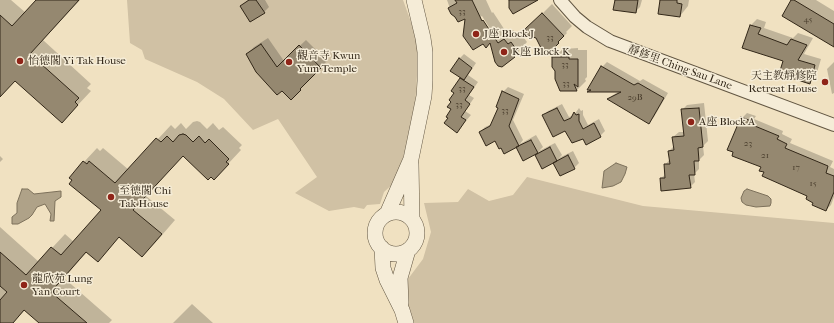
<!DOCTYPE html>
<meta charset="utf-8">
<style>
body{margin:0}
canvas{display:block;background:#f0e1c1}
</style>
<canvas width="834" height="323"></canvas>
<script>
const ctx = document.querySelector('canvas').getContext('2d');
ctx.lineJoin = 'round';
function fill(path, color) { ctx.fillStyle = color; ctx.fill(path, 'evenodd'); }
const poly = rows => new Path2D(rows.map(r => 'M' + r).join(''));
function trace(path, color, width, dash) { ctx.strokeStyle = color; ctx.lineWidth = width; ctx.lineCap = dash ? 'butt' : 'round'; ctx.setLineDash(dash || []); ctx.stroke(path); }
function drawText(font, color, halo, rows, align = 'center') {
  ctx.font = font + ' "IM FELL French Canon","Noto Serif TC",serif'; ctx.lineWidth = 3; ctx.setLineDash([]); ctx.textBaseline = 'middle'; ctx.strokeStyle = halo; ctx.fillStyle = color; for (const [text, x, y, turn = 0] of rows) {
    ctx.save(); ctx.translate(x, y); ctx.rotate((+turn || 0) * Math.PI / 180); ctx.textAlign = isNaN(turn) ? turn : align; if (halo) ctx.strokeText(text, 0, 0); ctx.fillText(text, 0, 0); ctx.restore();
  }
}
fill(poly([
 [127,0,403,0,419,44,414,123,395,182,384,192,380,204,367,205,364,209,354,207,329,211,295,193,317,177,278,119,253,130,224,99,197,82,145,59,142,50,130,43],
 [527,177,643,206,834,223,834,323,413,323,402,300,408,279,423,259,431,232,424,203,458,202,468,189,489,201,513,195]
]), '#d0c1a4');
const water = poly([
 [616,163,627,167,625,174,621,182,613,186,602,188,604,171,616,163],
 [22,189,28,189,34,194,61,191,61,197,55,201,54,221,50,221,51,214,45,204,37,207,32,215,29,218,18,224,12,224,12,217,17,213,17,203,22,189],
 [747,189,768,196,771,199,771,203,770,206,756,207,746,205,742,202,741,198,744,191,747,189]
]);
fill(water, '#afa288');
trace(water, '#7d715b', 1);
fill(poly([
 [0,0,11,0,26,13,38,0,80,0,43,40,91,84,87,88,91,91,62,122,15,80,0,96],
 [248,0,265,0,269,7,264,12,241,6],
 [447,0,486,0,492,13,493,12,508,35,513,30,518,36,521,34,527,42,514,56,490,42,466,17,455,16,452,14],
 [482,16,494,35,492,35,480,17],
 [616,0,642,0,640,7,635,12],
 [661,0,689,0,688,6,680,16],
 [793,0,816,0,834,11,834,46],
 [552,4,572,26,566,32,567,33,548,52,537,37,524,33,528,30,527,29],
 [757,19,766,22,764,28,793,38,798,33,813,38,804,54,821,59,816,76,809,82,784,61,743,47,751,25],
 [268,38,284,61,306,40,327,61,291,98,247,54,254,47],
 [578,48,578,50,587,50,587,77,585,79,586,81,577,90,561,90,553,58,563,49],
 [464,54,476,63,468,75,478,82,469,95,474,98,465,111,471,115,457,131,449,118,456,93,452,90,461,78,459,59],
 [607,62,640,81,643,79,668,93,654,117,649,122,608,99,613,95,620,91,589,91,602,67],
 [834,62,834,93,832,94,827,69],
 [508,87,524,94,513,120,523,140,520,144,536,135,543,147,539,151,555,143,562,155,559,158,573,151,579,163,574,168,561,175,554,163,557,160,543,167,536,155,540,151,524,160,518,148,520,144,504,152,495,140,480,132,485,127,492,124,499,108,503,92],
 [704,103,708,141,703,146,704,155,699,160,699,169,694,174,695,182,690,187,661,178,666,174,665,165,670,159,669,151,674,146,673,137,679,132,684,132,682,110,687,105],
 [562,104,569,117,574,115,579,108,581,111,583,110,583,115,588,125,599,119,605,131,600,136,583,137,565,129,543,116,548,111],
 [747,113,756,116,754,119,783,131,782,134,792,139,790,143,833,161,830,167,834,169,834,197,831,205,826,210,808,196,765,172,742,118],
 [197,121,200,122,207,129,213,123,219,130,223,127,242,145,239,148,241,150,214,179,183,155,146,196,175,220,156,242,142,256,120,236,97,260,87,252,64,278,112,320,109,323,40,323,25,310,13,323,0,323,0,227,39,262,65,234,74,242,102,210,84,162,97,148,100,151,103,148,129,170,171,125,175,129,181,123,186,129,193,122],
 [0,156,3,159,0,162],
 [192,304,213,323,173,323]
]), '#0003');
const building = poly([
 [36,0,79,0,30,54,79,98,75,102,78,105,62,123,15,81,0,97,0,15,12,26,36,0],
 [249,0,256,0,265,13,250,22,240,6,249,0],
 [455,0,472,0,482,21,483,20,498,43,504,39,508,44,511,42,518,52,514,56,515,57,502,67,498,66,495,62,490,43,486,48,483,44,473,50,463,36,465,19,458,22,455,17,451,14,448,8,457,3,455,0],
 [509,0,538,0,513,14,509,8,509,0],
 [615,0,638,0,636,13,613,10,615,0],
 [660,0,677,0,677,3,682,4,680,17,658,14,660,0],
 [791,0,794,0,834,24,834,47,782,16,791,0],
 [542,13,564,36,558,42,559,43,549,53,541,48,536,38,523,34,527,31,525,29,542,13],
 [750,25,761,28,758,34,787,45,791,39,807,45,798,60,815,65,810,84,779,74,783,61,742,48,750,25],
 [261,44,277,67,299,45,321,68,300,89,301,90,291,100,282,91,277,95,256,72,246,54,261,44],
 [552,57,569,57,569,59,578,59,578,87,574,84,577,91,560,91,555,79,555,71,552,67,552,57],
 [459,58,472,68,464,80,450,71,459,58],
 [601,66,634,85,638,83,664,98,649,124,607,99,621,92,587,92,591,90,587,90,601,66],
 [460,78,474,87,465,100,470,104,461,117,466,120,457,133,444,123,448,118,446,117,451,109,447,107,451,102,449,100,454,93,451,91,460,78],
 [502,91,519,99,509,126,519,146,504,154,501,148,499,149,495,141,486,146,479,132,490,126,498,108,496,107,502,91],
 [557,108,564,121,571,118,574,112,576,115,579,114,579,121,583,129,594,123,601,137,586,145,583,139,572,143,565,131,553,137,542,115,557,108],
 [699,108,703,147,698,148,699,161,694,161,695,175,689,175,691,188,661,191,660,178,665,178,664,164,670,164,668,151,674,150,672,137,684,136,681,109,699,108],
 [741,117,751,121,750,124,779,136,777,139,787,144,785,148,828,166,826,173,834,176,834,192,826,211,812,205,813,203,806,199,807,196,762,176,764,172,759,171,761,167,732,156,733,152,727,150,741,117],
 [183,134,186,135,193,142,199,136,205,143,209,139,229,159,226,162,229,164,214,180,211,177,208,180,183,156,133,210,162,234,142,257,119,237,98,262,86,252,51,292,87,323,39,323,24,310,13,323,0,323,0,300,7,292,0,286,0,252,26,275,51,247,61,255,101,210,69,184,72,180,69,178,83,161,87,164,89,161,115,183,156,138,161,142,167,136,173,142,179,135,183,134],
 [531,140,538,153,523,161,516,147,531,140],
 [550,147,557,161,542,169,535,155,550,147],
 [568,155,575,169,560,176,553,163,568,155]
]);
fill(building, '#958870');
trace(building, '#322718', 1);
const minor = poly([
 [560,0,575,17,587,27,610,41,834,125]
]);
const tertiary = poly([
 [411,164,412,219],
 '375 233a21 21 0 1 1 42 0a21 21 0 1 1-42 0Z',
 [387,214,411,159,424,96,425,81,425,52,423,38,414,0],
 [382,248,383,268,387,280,402,310,406,323],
 [401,303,400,278,408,250]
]);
trace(minor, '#625642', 14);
trace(tertiary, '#625642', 16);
trace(minor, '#f5ecd7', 12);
trace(tertiary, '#f5ecd7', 15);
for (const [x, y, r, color] of [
 [476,34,4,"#8f2418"],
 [504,52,4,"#8f2418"],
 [20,61,4,"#8f2418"],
 [289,62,4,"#8f2418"],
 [825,82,4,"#8f2418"],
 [691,122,4,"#8f2418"],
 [111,197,4,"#8f2418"],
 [24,285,4,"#8f2418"]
]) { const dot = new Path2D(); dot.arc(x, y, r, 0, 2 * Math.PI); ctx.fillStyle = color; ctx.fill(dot); trace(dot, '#f5ecd7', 1.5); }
drawText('9px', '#4b3f2e', null, [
 ["33",462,12],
 ["45",808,20],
 ["33",550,38],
 ["33",565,65],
 ["33",566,84],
 ["33",462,89],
 ["29B",635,98],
 ["33",459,105],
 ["33",505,111],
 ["23",748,144],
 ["21",765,156],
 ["17",796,168],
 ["15",813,184]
]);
drawText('11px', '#322718', '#f5ecd7', [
 ["J座 Block J",484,34],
 ["K座 Block K",512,52],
 ["觀音寺 Kwun",297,56],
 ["Yum Temple",297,69],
 ["怡德閣 Yi Tak House",28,61],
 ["天主教靜修院",817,76,"right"],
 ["Retreat House",817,89,"right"],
 ["A座 Block A",699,122],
 ["至德閣 Chi",119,191],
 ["Tak House",119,204],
 ["龍欣苑 Lung",32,279],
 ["Yan Court",32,292]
], 'left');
drawText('11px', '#322718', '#f5ecd7', [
 ["靜修里 Ching Sau Lane",680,68,20]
]);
</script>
